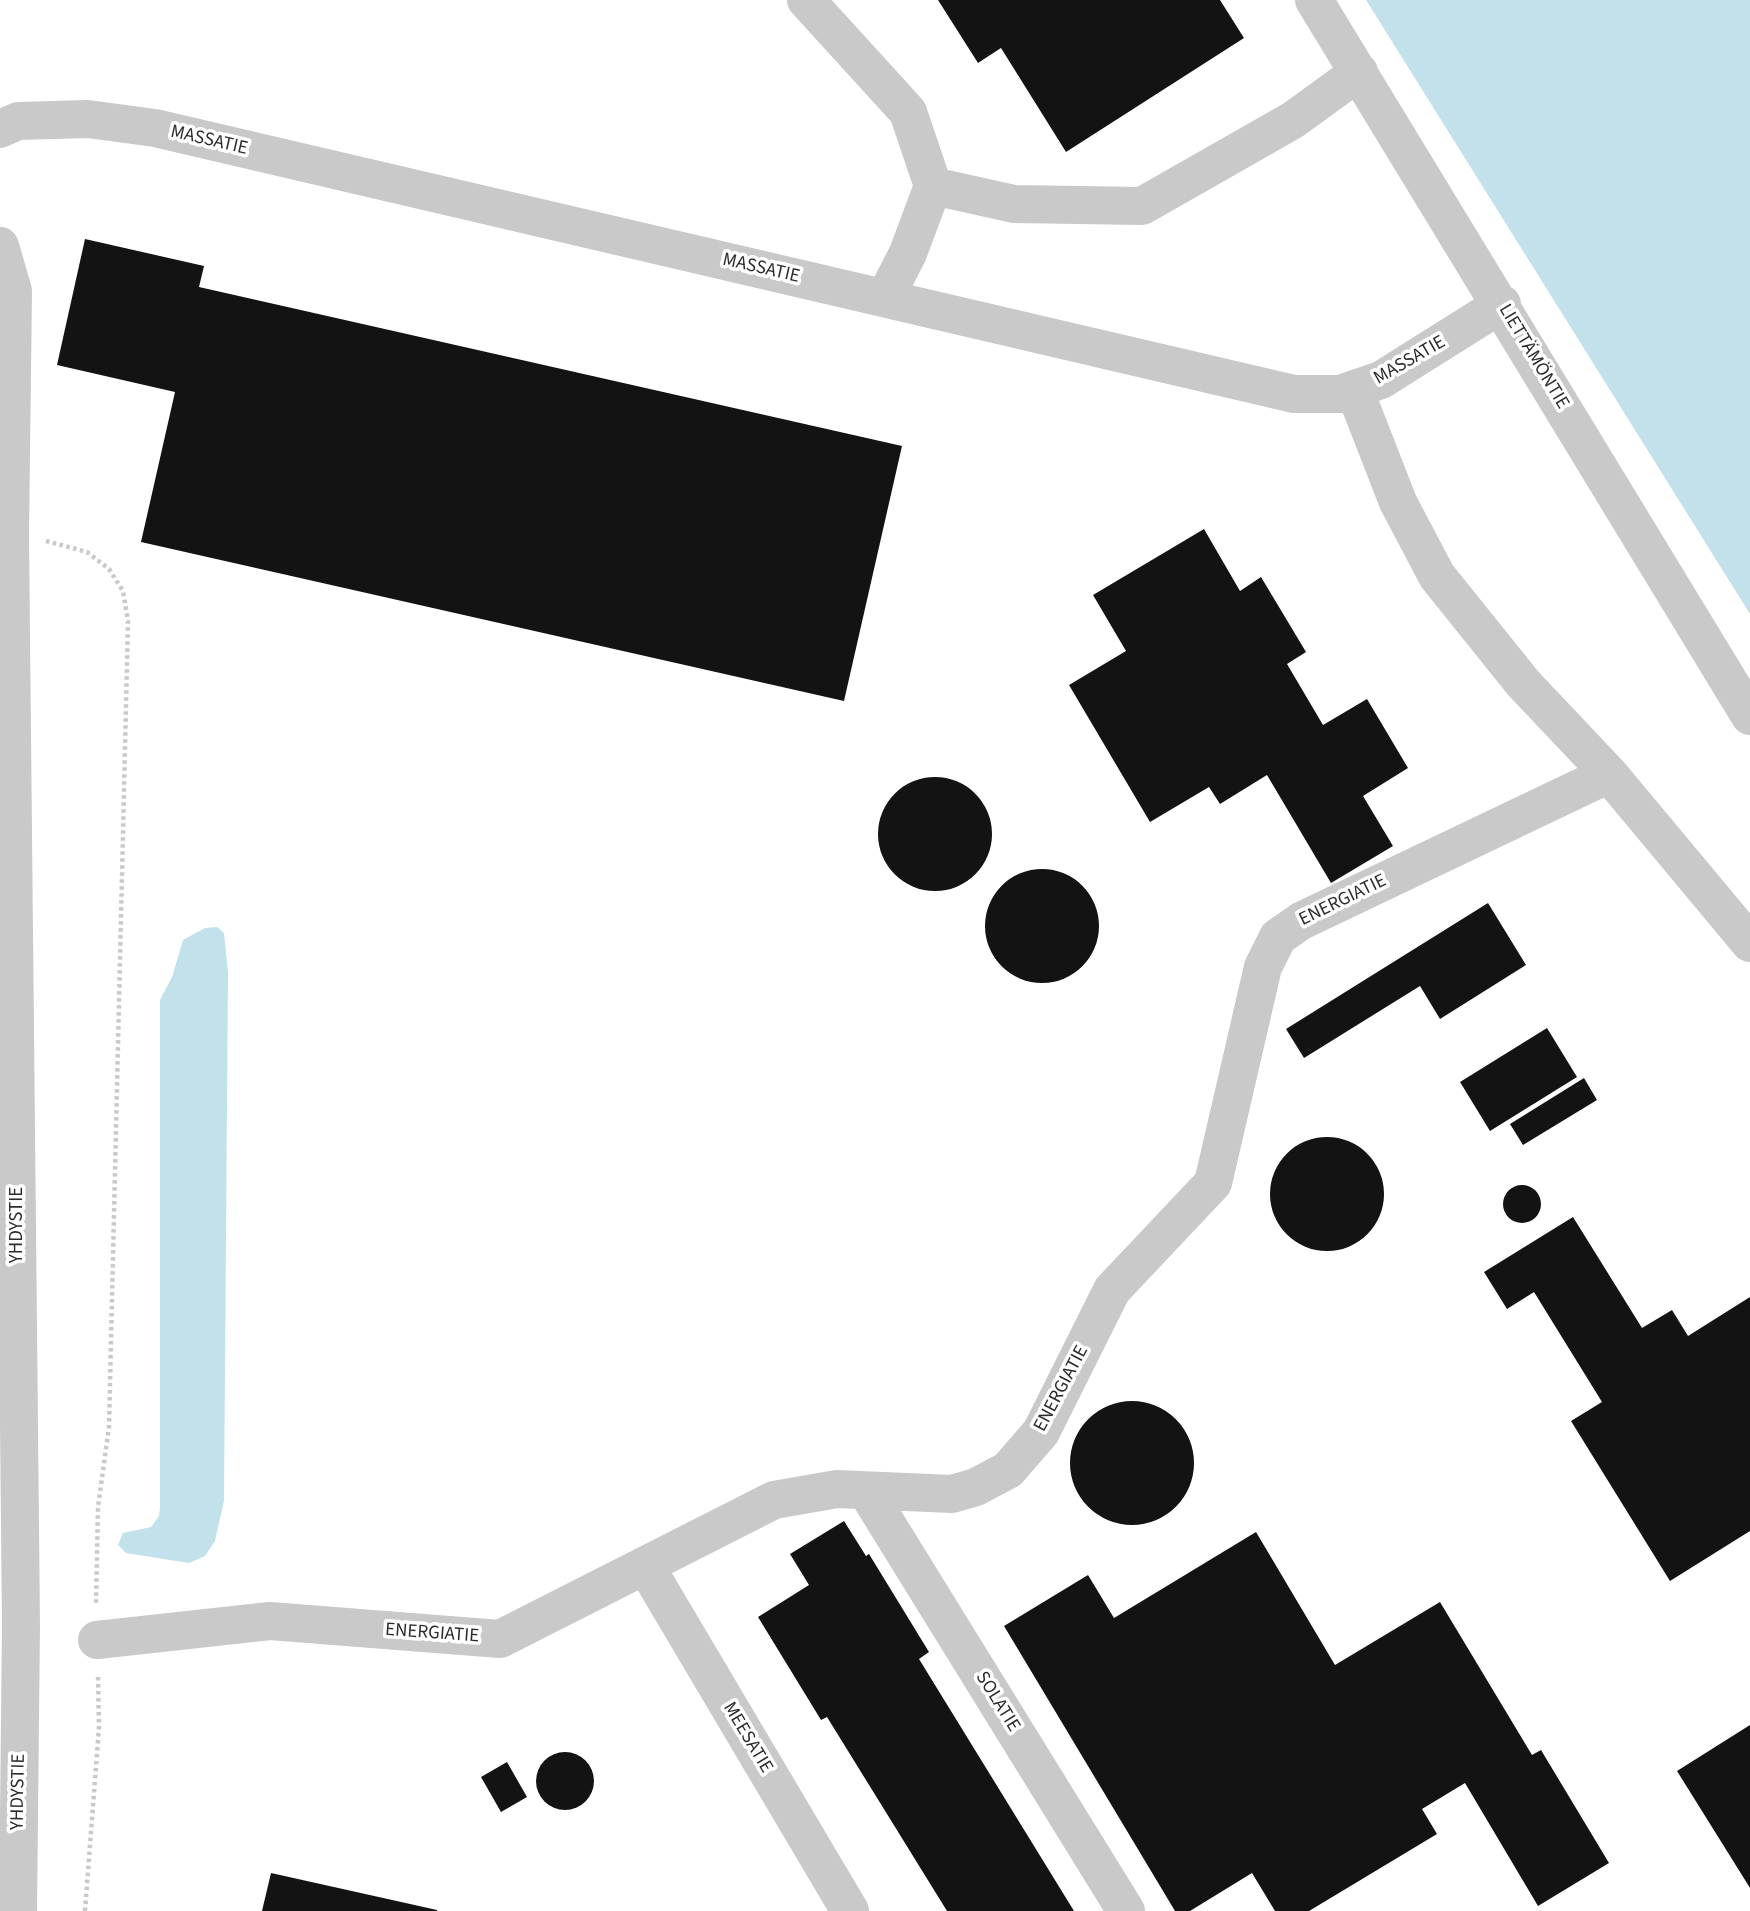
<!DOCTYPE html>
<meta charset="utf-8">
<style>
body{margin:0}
canvas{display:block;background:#fff}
</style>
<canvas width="1750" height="1911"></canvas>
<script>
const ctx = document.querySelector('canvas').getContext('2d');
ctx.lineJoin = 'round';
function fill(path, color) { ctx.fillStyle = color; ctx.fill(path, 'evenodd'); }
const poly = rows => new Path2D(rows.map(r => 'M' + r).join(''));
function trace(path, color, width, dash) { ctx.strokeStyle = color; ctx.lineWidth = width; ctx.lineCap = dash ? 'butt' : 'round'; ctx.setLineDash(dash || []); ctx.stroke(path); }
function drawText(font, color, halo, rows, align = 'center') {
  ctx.font = font + ' "Source Sans 3",sans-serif'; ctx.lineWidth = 7; ctx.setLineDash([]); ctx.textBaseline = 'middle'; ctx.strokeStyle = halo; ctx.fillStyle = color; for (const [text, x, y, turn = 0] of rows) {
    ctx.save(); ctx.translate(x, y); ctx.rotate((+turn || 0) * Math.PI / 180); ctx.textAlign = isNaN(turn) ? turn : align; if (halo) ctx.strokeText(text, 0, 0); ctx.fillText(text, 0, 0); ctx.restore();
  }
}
fill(poly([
 [1366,0,1750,0,1750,614],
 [217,927,224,933,228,972,224,1501,215,1541,205,1556,189,1563,126,1553,118,1545,123,1533,151,1527,159,1516,160,1507,160,1000,172,977,183,940,205,928]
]), '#c3e1eb');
fill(poly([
 [938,0,1220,0,1244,38,1066,152,1001,48,978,63],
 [85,239,204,266,199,287,902,446,844,701,141,542,175,392,57,365],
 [1204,529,1240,591,1261,577,1306,652,1287,664,1323,725,1367,699,1408,768,1363,796,1393,846,1331,883,1267,775,1220,804,1209,787,1150,822,1069,685,1126,651,1093,595],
 '878 834a57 57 0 1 1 114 0a57 57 0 1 1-114 0Z',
 '985 926a57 57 0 1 1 114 0a57 57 0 1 1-114 0Z',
 [1488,903,1526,965,1440,1019,1420,986,1304,1058,1286,1029],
 [1547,1028,1577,1077,1490,1131,1460,1082],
 [1584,1078,1597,1100,1523,1145,1510,1124],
 '1270 1194a57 57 0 1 1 114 0a57 57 0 1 1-114 0Z',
 '1503 1204a19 19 0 1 1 38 0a19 19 0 1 1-38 0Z',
 [1573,1217,1642,1328,1672,1310,1688,1336,1750,1297,1750,1531,1670,1581,1571,1421,1602,1402,1534,1292,1507,1309,1484,1272],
 '1070 1463a62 62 0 1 1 124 0a62 62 0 1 1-124 0Z',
 [844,1521,866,1556,869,1554,929,1652,919,1659,1074,1911,947,1911,827,1717,821,1720,758,1617,809,1585,790,1554],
 [1256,1532,1335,1665,1440,1602,1532,1755,1541,1750,1609,1863,1538,1906,1465,1783,1422,1809,1437,1834,1309,1911,1275,1911,1252,1873,1190,1911,1175,1911,1004,1626,1088,1575,1114,1618],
 [1750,1725,1750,1888,1677,1771],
 '536 1781a29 29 0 1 1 58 0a29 29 0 1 1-58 0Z',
 [507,1762,527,1797,501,1812,481,1777],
 [271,1873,437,1910,437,1911,262,1911]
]), '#131313');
trace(poly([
 [46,541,87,552,109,569,123,591,128,621,109,1427,98,1507,96,1604],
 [85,1911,99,1727,98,1676]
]), '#c9c9c9', 4.5, [3.5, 3.5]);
trace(poly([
 [806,0,908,112,933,186,908,253,885,298],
 [1314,0,1750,716],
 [0,129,18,121,88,119,155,128,1294,394,1340,394,1381,380,1502,304],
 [933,186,1014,204,1142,206,1293,120,1359,72],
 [0,246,13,291,10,535,21,1624,18,1911],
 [1354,389,1398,502,1437,576,1523,683,1609,774,1750,943],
 [867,1492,1126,1911],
 [645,1565,850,1911],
 [97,1640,270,1621,500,1639,774,1500,837,1489,952,1494,976,1487,1008,1470,1041,1432,1112,1290,1213,1183,1263,967,1278,937,1301,921,1609,774]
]), '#c9c9c9', 38);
drawText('19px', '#2c2c2c', '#fff', [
 ["MASSATIE",209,141,13],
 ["MASSATIE",761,269,13],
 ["LIETTÄMÖNTIE",1533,357,59],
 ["MASSATIE",1410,361,-30],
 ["ENERGIATIE",1343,901,-26],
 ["YHDYSTIE",18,1225,-90],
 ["ENERGIATIE",1062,1389,-62],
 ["ENERGIATIE",432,1634,4],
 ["SOLATIE",997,1702,58],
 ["MEESATIE",747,1738,59],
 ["YHDYSTIE",19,1792,-89]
]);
</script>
